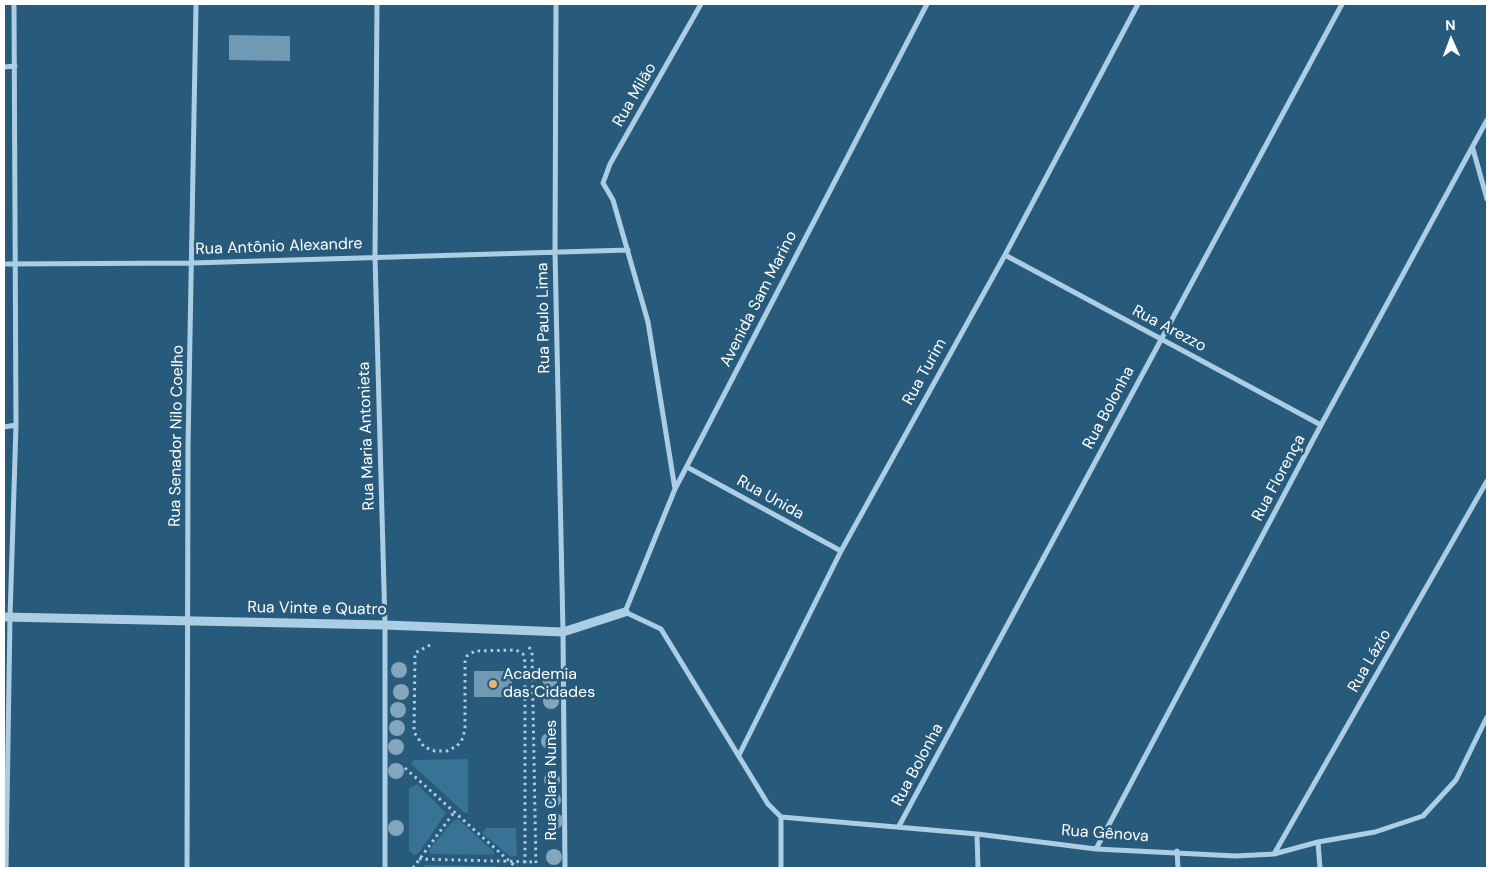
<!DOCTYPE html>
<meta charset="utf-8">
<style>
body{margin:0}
#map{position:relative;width:1491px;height:872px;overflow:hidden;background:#275a7b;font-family:"DM Sans",sans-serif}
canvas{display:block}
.frame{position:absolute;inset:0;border:5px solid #fff;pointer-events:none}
.north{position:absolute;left:1426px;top:15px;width:50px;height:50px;-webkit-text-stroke:4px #275a7b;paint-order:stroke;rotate:358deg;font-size:14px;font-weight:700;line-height:20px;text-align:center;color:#fff}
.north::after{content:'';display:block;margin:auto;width:18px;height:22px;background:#fff;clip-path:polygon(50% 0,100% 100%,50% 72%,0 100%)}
</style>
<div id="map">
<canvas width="1491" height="872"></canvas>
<div class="frame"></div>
<div class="north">N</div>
</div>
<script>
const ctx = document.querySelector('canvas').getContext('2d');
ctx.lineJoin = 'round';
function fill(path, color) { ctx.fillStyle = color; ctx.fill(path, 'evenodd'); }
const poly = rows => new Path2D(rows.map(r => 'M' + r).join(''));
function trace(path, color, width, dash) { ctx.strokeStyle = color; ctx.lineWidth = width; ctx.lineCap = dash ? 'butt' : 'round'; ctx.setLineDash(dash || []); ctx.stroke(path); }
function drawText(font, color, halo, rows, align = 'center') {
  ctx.font = font + ' "DM Sans",sans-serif'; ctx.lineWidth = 5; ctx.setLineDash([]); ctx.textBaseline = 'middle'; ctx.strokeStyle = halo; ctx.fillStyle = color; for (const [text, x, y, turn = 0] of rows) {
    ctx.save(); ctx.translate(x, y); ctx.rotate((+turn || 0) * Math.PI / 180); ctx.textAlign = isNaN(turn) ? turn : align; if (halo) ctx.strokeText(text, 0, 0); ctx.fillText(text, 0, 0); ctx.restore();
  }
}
fill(poly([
 [465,759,468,760,468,812,465,813,411,764,414,760],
 [417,784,446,813,418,854,414,855,409,850,409,789],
 [458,819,494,852,494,855,430,854,429,850,453,821],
 [486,828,516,828,517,855,511,857,507,854,482,833],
 [425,865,493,866,498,868,421,868]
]), '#387396');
fill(poly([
 [229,35,290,36,290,61,229,60],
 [474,671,512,671,512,697,474,697]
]), '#709ab4');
trace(poly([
 [430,645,415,653,414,732,424,747,435,751,447,751,457,746,463,738,465,728,465,662,467,656,475,651,516,650,523,654,525,662,525,868],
 [529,647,532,652,536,868],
 [405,768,517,868],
 [419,859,536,862],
 [413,868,455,811]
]), '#accee4', 3, [2.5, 4]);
trace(poly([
 [377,4,375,256,385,625,385,868],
 [556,4,555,251,563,632,565,868],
 [4,67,15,66],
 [1473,149,1487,199],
 [1005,255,1321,425],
 [4,264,192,263,628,250],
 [4,427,16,425],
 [687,467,841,551],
 [675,489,648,322,613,200,603,183,610,164,701,4],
 [739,755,841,551,1005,255,1138,4],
 [781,817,768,804,661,629,625,612,675,489,927,4],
 [781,817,977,834,1096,849,1236,856,1274,854,1318,842,1375,832,1423,816,1456,780,1487,717],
 [781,817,781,868],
 [899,826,1342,4],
 [977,834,978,868],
 [1318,842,1320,868],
 [1096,849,1321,425,1487,120],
 [1177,851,1178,868],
 [1274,854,1487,481],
 [6,868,10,617,16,425,14,4],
 [187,868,188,447,196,4]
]), '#accee4', 5);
trace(poly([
 [4,617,385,625,563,632,625,612]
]), '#accee4', 9);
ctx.fillStyle = '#83a6bd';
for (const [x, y] of [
 [399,670],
 [550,679],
 [401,692],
 [551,701],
 [398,710],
 [397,728],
 [549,741],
 [396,747],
 [396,771],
 [552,780],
 [553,800],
 [555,821],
 [396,828],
 [554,857]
]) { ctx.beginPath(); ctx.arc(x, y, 8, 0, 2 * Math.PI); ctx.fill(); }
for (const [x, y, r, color] of [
 [493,684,5,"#ebb472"]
]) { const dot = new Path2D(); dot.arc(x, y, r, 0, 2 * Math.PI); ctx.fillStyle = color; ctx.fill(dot); trace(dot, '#275a7b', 2); }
drawText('16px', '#fff', '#275a7b', [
 ["Rua Milão",635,95,-60],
 ["Rua Antônio Alexandre",279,247,-2],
 ["Avenida Sam Marino",759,299,-63],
 ["Rua Paulo Lima",544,318,-91],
 ["Rua Arezzo",1169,329,28],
 ["Rua Turim",925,372,-61],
 ["Rua Bolonha",1109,408,-62],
 ["Rua Senador Nilo Coelho",177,436,-89],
 ["Rua Maria Antonieta",367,436,-92],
 ["Rua Florença",1279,478,-62],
 ["Rua Unida",770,498,29],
 ["Rua Vinte e Quatro",317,609,1],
 ["Rua Lázio",1370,661,-60],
 ["Rua Bolonha",918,765,-62],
 ["Rua Clara Nunes",552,780,-90],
 ["Rua Gênova",1105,834,4]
]);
drawText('16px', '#fff', '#275a7b', [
 ["Academia",503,675],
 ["das Cidades",503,693]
], 'left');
</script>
